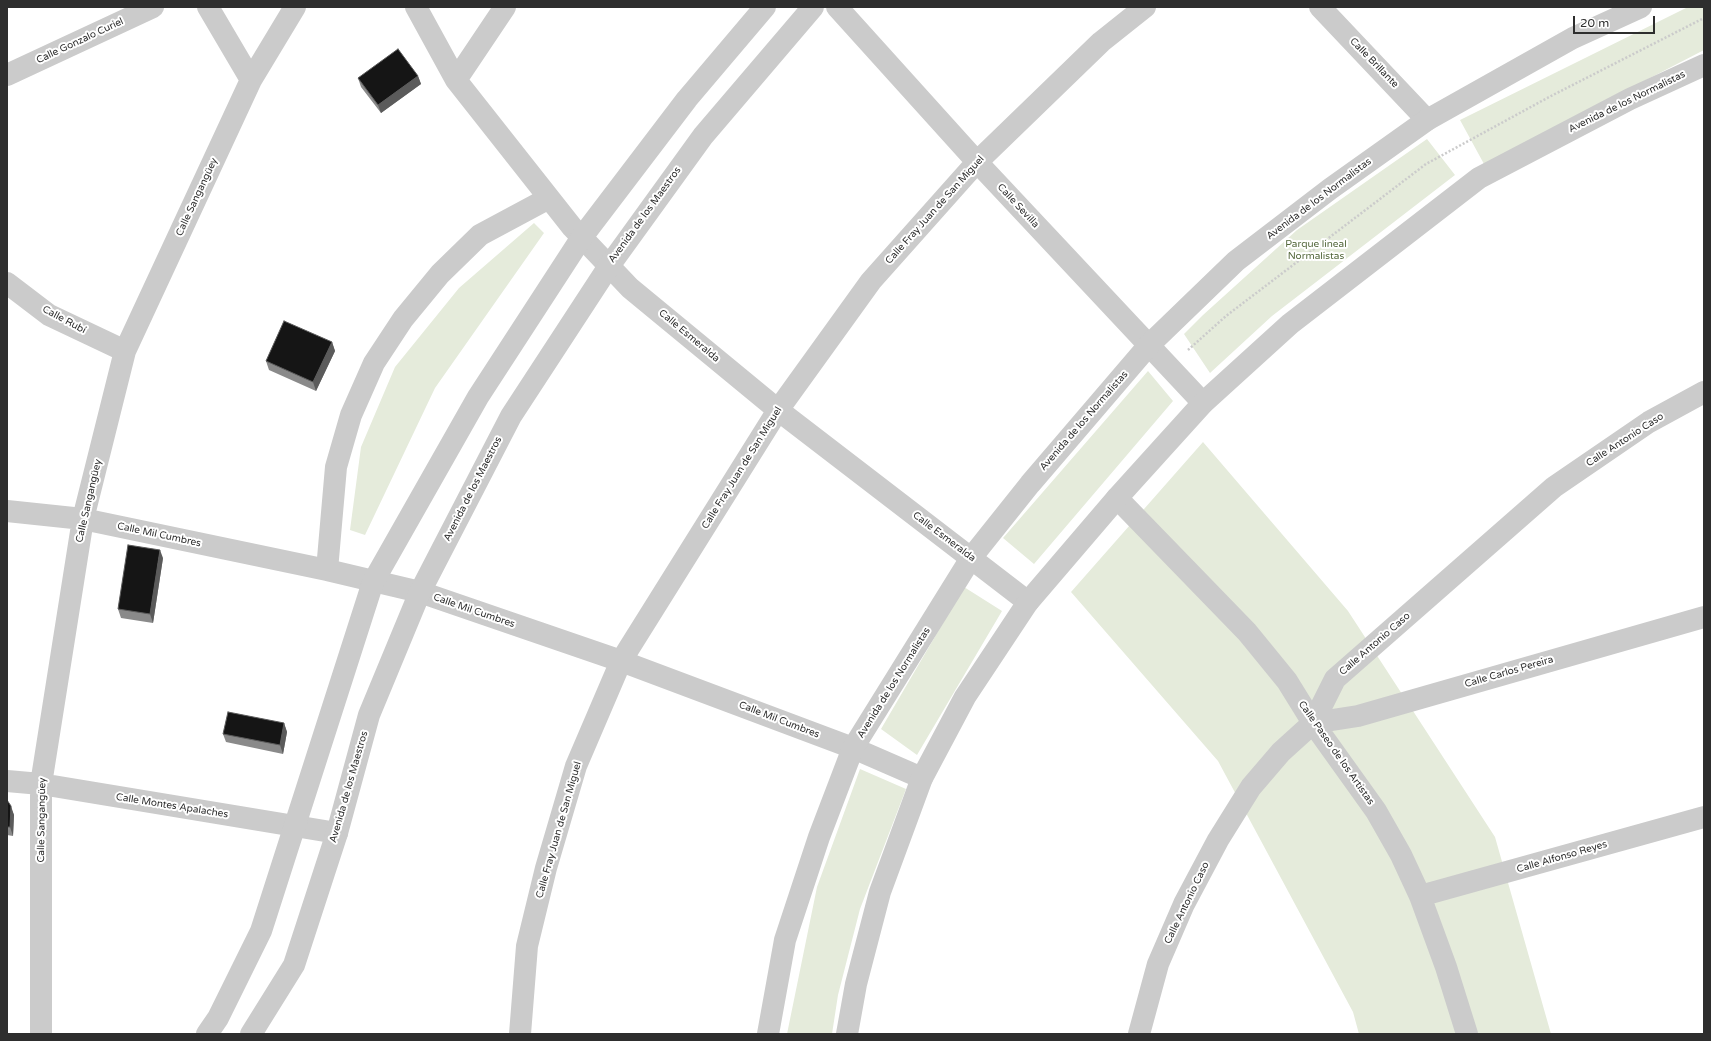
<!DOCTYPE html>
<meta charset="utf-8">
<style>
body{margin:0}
#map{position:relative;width:1711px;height:1041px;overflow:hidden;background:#fff;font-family:"Varela Round",sans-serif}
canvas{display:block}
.frame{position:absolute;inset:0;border:8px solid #2e2e2e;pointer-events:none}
.scale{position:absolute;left:1573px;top:16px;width:82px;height:18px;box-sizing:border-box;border:2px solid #2e2e2e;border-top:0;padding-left:5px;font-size:12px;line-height:14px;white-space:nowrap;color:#2e2e2e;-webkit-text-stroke:3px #fff;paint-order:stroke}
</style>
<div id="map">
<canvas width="1711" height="1041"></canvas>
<div class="frame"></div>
<div class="scale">20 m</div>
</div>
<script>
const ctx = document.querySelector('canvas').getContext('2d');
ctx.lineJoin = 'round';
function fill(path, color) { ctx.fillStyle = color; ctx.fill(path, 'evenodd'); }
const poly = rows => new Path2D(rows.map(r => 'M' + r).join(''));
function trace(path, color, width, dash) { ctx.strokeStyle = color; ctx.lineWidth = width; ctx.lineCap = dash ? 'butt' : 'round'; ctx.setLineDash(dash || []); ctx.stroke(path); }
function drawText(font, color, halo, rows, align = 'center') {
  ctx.font = font + ' "Varela Round",sans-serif'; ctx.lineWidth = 4; ctx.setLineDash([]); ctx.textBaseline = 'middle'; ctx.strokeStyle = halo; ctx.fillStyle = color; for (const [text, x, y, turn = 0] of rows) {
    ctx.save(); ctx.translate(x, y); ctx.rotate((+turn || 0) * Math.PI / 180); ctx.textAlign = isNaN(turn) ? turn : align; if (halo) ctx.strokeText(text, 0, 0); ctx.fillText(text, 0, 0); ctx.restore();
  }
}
fill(poly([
 [1688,7,1704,7,1704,50,1484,164,1460,120],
 [1427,139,1455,175,1272,316,1210,373,1184,334,1203,315,1297,230],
 [534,223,544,233,435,388,365,535,350,530,361,447,395,367,459,288],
 [1148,371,1173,401,1034,564,1003,538],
 [1203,442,1348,611,1495,837,1551,1034,1359,1034,1353,1012,1218,761,1071,592],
 [964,587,1002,611,917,755,881,729],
 [860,769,906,789,860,909,838,995,832,1034,787,1034,817,887]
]), '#e5ebdb');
trace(poly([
 [1188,350,1226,316,1426,164,1551,96,1704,18]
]), '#cbcbcb', 2.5, [2, 2]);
trace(poly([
 [208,7,251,80],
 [416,7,456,80,572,227,630,288,778,410,1028,602],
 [837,7,977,162,1203,403],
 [1320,7,1427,120],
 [7,75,153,7],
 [456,80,505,7],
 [7,283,49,315,125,351],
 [1117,498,1247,632,1287,681,1313,723,1376,811,1401,855,1420,896,1446,967,1467,1034],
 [7,511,83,519,327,570,420,592,621,661,853,748,922,778],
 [327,570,336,467,351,415,374,363,403,319,440,274,480,235,549,198],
 [1313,723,1358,716,1704,617],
 [7,781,41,784,337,833],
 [1420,896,1704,817],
 [41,1034,41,784,83,519,125,351,251,80,295,7],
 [520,1034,527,946,546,868,576,766,621,661,778,410,871,281,977,162,1101,42,1145,7],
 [1139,1034,1158,964,1184,904,1218,840,1251,787,1281,752,1313,723,1335,679,1554,487,1649,422,1704,392]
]), '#cbcbcb', 22);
trace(poly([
 [207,1034,218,1018,261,931,373,582,478,397,582,237,687,99,765,7],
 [251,1034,294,965,337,833,369,715,420,592,511,416,609,266,703,136,813,7],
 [768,1034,785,940,819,837,853,748,971,558,1030,484,1149,345,1236,261,1330,189,1427,120,1573,38,1641,7],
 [847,1034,856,984,880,892,922,778,965,697,1028,602,1117,498,1203,403,1290,324,1479,178,1630,99,1704,65]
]), '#cbcbcb', 22);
fill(poly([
 [418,76,421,84,381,113,361,87,358,78],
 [332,342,335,351,316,391,269,370,266,361],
 [163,558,153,623,121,618,118,609],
 [284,723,287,732,283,754,226,742,223,734],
 [7,800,14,815,13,836,7,835]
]), '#8a8a8a');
fill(poly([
 [418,76,421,84,381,113,378,105],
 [332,342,335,351,316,391,313,382],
 [160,550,163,558,153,623,150,614],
 [284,723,287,732,283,754,280,745],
 [11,806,14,815,13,836,10,827]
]), '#5b5b5b');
const building = poly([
 [398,49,418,76,378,105,358,78,398,49],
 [284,321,332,342,313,382,266,361,284,321],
 [128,545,160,550,150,614,118,609,128,545],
 [228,712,284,723,280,745,223,734,228,712],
 [7,800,11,806,10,827,7,827,7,800]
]);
fill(building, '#151515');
trace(building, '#5b5b5b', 1);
drawText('10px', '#2e2e2e', '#fff', [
 ["Calle Gonzalo Curiel",80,41,-25],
 ["Calle Brillante",1374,63,46],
 ["Avenida de los Normalistas",1627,102,-26],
 ["Calle Sangangüey",197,197,-65],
 ["Avenida de los Normalistas",1319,199,-37],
 ["Calle Sevilla",1018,206,47],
 ["Calle Fray Juan de San Miguel",935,210,-48],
 ["Avenida de los Maestros",645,215,-54],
 ["Calle Rubí",64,320,28],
 ["Calle Esmeralda",689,336,40],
 ["Avenida de los Normalistas",1084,421,-49],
 ["Calle Antonio Caso",1625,440,-33],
 ["Calle Fray Juan de San Miguel",742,468,-58],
 ["Avenida de los Maestros",473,489,-63],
 ["Calle Sangangüey",89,501,-77],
 ["Calle Mil Cumbres",159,535,12],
 ["Calle Esmeralda",944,537,37],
 ["Calle Mil Cumbres",474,611,19],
 ["Calle Antonio Caso",1375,644,-41],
 ["Calle Carlos Pereira",1509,672,-16],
 ["Avenida de los Normalistas",894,683,-58],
 ["Calle Mil Cumbres",779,720,21],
 ["Calle Paseo de los Artistas",1336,753,55],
 ["Avenida de los Maestros",349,787,-74],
 ["Calle Montes Apalaches",172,806,9],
 ["Calle Sangangüey",42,820,-89],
 ["Calle Fray Juan de San Miguel",559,830,-74],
 ["Calle Alfonso Reyes",1562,857,-16],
 ["Calle Antonio Caso",1187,903,-64]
]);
drawText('10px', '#54683c', '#fff', [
 ["Parque lineal",1316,244],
 ["Normalistas",1316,256]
]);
</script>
